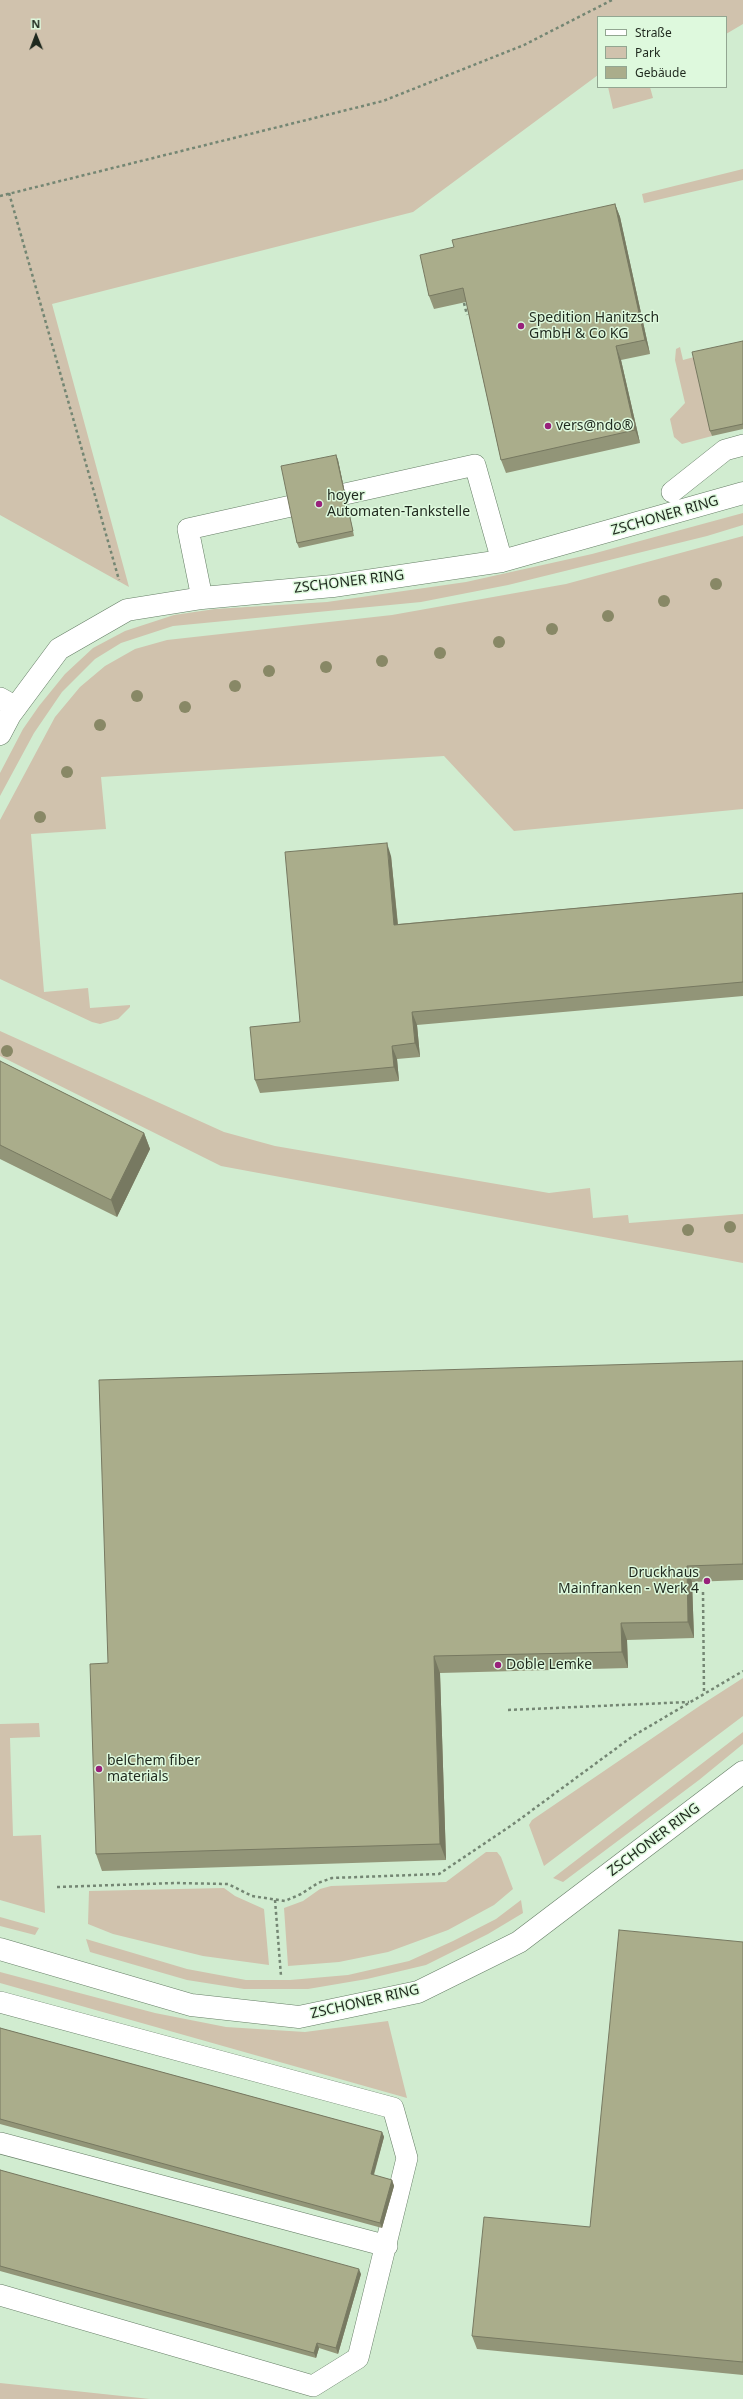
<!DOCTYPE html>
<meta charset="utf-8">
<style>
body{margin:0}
#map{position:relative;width:743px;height:2399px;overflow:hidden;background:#d1ecd0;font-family:"Noto Sans",sans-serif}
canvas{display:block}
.legend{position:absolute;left:597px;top:16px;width:130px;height:72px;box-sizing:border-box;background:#def9dd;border:1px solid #92a691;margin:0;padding:5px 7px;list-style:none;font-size:12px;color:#1f291e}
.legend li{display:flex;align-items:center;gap:8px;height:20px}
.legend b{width:20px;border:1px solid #92a691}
.north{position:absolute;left:16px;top:16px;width:40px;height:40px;-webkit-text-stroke:3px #def9dd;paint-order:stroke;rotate:359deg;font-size:11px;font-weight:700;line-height:16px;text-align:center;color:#1f291e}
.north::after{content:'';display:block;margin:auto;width:14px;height:18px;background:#1f291e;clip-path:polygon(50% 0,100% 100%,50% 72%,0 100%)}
</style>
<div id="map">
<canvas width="743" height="2399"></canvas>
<ul class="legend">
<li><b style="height:5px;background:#fff"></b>Straße</li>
<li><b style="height:11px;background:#d0c2ad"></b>Park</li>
<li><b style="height:11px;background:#aaad8b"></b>Gebäude</li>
</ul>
<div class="north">N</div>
</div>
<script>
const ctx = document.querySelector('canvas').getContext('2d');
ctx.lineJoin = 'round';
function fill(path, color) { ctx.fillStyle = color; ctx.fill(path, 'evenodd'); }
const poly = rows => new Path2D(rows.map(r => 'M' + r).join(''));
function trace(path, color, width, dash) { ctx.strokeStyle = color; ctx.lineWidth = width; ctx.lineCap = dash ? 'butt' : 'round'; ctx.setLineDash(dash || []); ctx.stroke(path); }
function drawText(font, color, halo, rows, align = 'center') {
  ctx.font = font + ' "Noto Sans",sans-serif'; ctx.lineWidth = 3; ctx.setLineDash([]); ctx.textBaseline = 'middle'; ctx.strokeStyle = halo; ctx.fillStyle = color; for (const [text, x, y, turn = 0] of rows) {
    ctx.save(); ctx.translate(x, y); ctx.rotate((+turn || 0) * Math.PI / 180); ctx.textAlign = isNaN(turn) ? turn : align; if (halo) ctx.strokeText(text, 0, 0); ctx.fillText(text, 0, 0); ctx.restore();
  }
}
fill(poly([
 [0,0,743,0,743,24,726,34,726,17,598,17,598,75,413,212,52,304,129,587,0,515],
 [608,87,650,87,653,98,613,109],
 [743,169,743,180,644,203,642,194],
 [680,347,683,360,694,357,712,436,682,444,674,437,670,419,685,403,675,360,676,349],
 [743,513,743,525,707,536,508,585,421,602,173,626,121,643,95,659,62,692,34,733,0,796,0,773,23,729,39,706,65,674,93,648,125,631,174,615,215,609,327,602,466,582,592,554],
 [743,536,743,809,514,831,444,756,101,777,106,829,31,834,44,992,88,988,90,1008,130,1005,130,1007,118,1019,100,1024,92,1022,0,979,0,820,55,717,80,687,105,666,135,649,167,640,392,615,566,584],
 [0,1031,224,1132,275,1146,549,1193,590,1188,593,1218,628,1215,629,1223,743,1214,743,1263,221,1166,0,1056],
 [743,1678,743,1716,544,1866,529,1825,532,1820,701,1705],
 [39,1723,40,1737,10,1738,13,1836,41,1835,45,1913,0,1900,0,1724],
 [743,1732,743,1744,699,1780,563,1882,553,1878],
 [486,1852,497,1852,501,1857,513,1889,494,1905,448,1930,388,1952,339,1962,288,1966,284,1908,303,1901,320,1889,331,1886,446,1882],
 [224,1888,235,1896,264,1909,269,1965,203,1956,113,1934,88,1924,89,1891],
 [521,1900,523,1913,488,1934,426,1965,367,1979,308,1989,244,1989,187,1980,90,1952,86,1939,187,1969,246,1980,290,1980,348,1975,409,1961,453,1941,496,1919],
 [0,1917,39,1928,35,1935,0,1926],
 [0,1972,155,2013,226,2027,305,2032,388,2021,407,2098,0,1983],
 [0,2383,150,2399,0,2399]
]), '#d0c2ad');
const lane = poly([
 [672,492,725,450,743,445],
 [202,598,188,529,475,465,502,561],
 [0,698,16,707],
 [0,2002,393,2108,407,2158,358,2358,313,2386,0,2295],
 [0,2143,387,2246]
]);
const street = poly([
 [0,734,10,715,59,649,127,610,202,598,333,586,502,561,743,493],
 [0,1949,191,2005,299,2017,418,1992,519,1942,743,1772]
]);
trace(lane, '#667e66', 22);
trace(street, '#667e66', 23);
trace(poly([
 [9,193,119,580],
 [0,196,383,101,524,45,612,0],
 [464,303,467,315],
 [703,1592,704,1693],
 [508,1710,689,1702],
 [57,1887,175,1883,228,1884,252,1896,285,1901,301,1894,318,1883,332,1878,439,1874,512,1825,633,1736,743,1671],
 [275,1900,281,1976]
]), '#748673', 2.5, [3, 3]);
trace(lane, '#fff', 21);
trace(street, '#fff', 22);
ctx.fillStyle = '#886';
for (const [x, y] of [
 [716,584],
 [664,601],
 [608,616],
 [552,629],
 [499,642],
 [440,653],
 [382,661],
 [326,667],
 [269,671],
 [235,686],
 [137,696],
 [185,707],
 [100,725],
 [67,772],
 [40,817],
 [7,1051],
 [730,1227],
 [688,1230]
]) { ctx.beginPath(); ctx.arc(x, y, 6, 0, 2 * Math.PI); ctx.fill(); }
fill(poly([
 [615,204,620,217,650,354,621,360,640,443,506,473,501,460,466,302,434,309,429,296,454,247],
 [743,341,743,429,712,436,710,431],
 [336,455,338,460,354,536,299,548,297,543],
 [391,856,398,924,743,893,743,996,417,1025,420,1057,397,1059,399,1081,260,1093,255,1080,300,1022],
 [0,1061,144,1133,150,1149,117,1217,0,1159],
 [743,1361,743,1580,692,1582,694,1638,627,1640,628,1668,440,1673,446,1860,102,1871,96,1854,108,1663],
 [743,1942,743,2375,477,2349,472,2336,590,2227],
 [0,2028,382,2132,384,2137,374,2175,392,2180,394,2186,382,2228,0,2124],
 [0,2170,361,2274,338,2354,319,2348,316,2358,0,2271]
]), '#929578');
fill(poly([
 [615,204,620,217,650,354,645,340],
 [616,346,621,360,640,443,635,430],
 [336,455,338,460,354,536,353,531],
 [387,843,391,856,399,938,394,925],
 [412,1012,417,1025,420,1057,415,1043],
 [392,1046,397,1059,399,1081,394,1067],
 [144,1133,150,1149,117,1217,111,1200],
 [687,1566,692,1582,694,1638,688,1622],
 [621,1623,627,1640,628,1668,622,1652],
 [434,1656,440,1673,446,1860,440,1844],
 [382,2132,384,2137,372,2180,371,2174],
 [392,2180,394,2186,382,2228,380,2223],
 [359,2269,361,2274,338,2354,336,2348],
 [317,2343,319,2348,316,2358,314,2353]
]), '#777961');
const building = poly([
 [615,204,645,340,616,346,635,430,501,460,463,288,429,296,420,255,454,247,452,240,615,204],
 [743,341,743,424,710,431,692,352,743,341],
 [336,455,353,531,297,543,281,466,336,455],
 [387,843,394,925,743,893,743,982,412,1012,415,1043,392,1046,394,1067,255,1080,250,1027,300,1022,285,852,387,843],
 [0,1061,144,1133,111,1200,0,1145,0,1061],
 [743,1361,743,1564,687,1566,688,1622,621,1623,622,1652,434,1656,440,1844,96,1854,90,1664,108,1663,99,1380,743,1361],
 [619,1930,743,1942,743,2362,472,2336,484,2217,590,2227,619,1930],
 [0,2028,382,2132,371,2174,392,2180,380,2223,0,2119,0,2028],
 [0,2170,359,2269,336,2348,317,2343,314,2353,0,2266,0,2170]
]);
fill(building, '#aaad8b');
trace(building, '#777961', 1);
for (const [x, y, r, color] of [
 [521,326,4,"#98217b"],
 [548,426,4,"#98217b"],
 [319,504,4,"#98217b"],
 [707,1581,4,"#98217b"],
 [498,1665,4,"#98217b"],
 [99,1769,4,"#98217b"]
]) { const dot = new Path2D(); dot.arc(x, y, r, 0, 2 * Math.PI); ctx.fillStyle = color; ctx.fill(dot); trace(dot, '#def9dd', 1.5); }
drawText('14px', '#1f291e', '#def9dd', [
 ["Spedition Hanitzsch",529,318],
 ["GmbH & Co KG",529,334],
 ["vers@ndo®",556,426],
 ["hoyer",327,496],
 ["Automaten-Tankstelle",327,512],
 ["Druckhaus",699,1573,"right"],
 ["Mainfranken - Werk 4",699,1589,"right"],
 ["Doble Lemke",506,1665],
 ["belChem fiber",107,1761],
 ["materials",107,1777]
], 'left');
drawText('14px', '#1f291e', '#def9dd', [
 ["ZSCHONER RING",665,516,-16],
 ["ZSCHONER RING",349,582,-7],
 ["ZSCHONER RING",654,1840,-37],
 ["ZSCHONER RING",365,2002,-13]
]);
</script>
